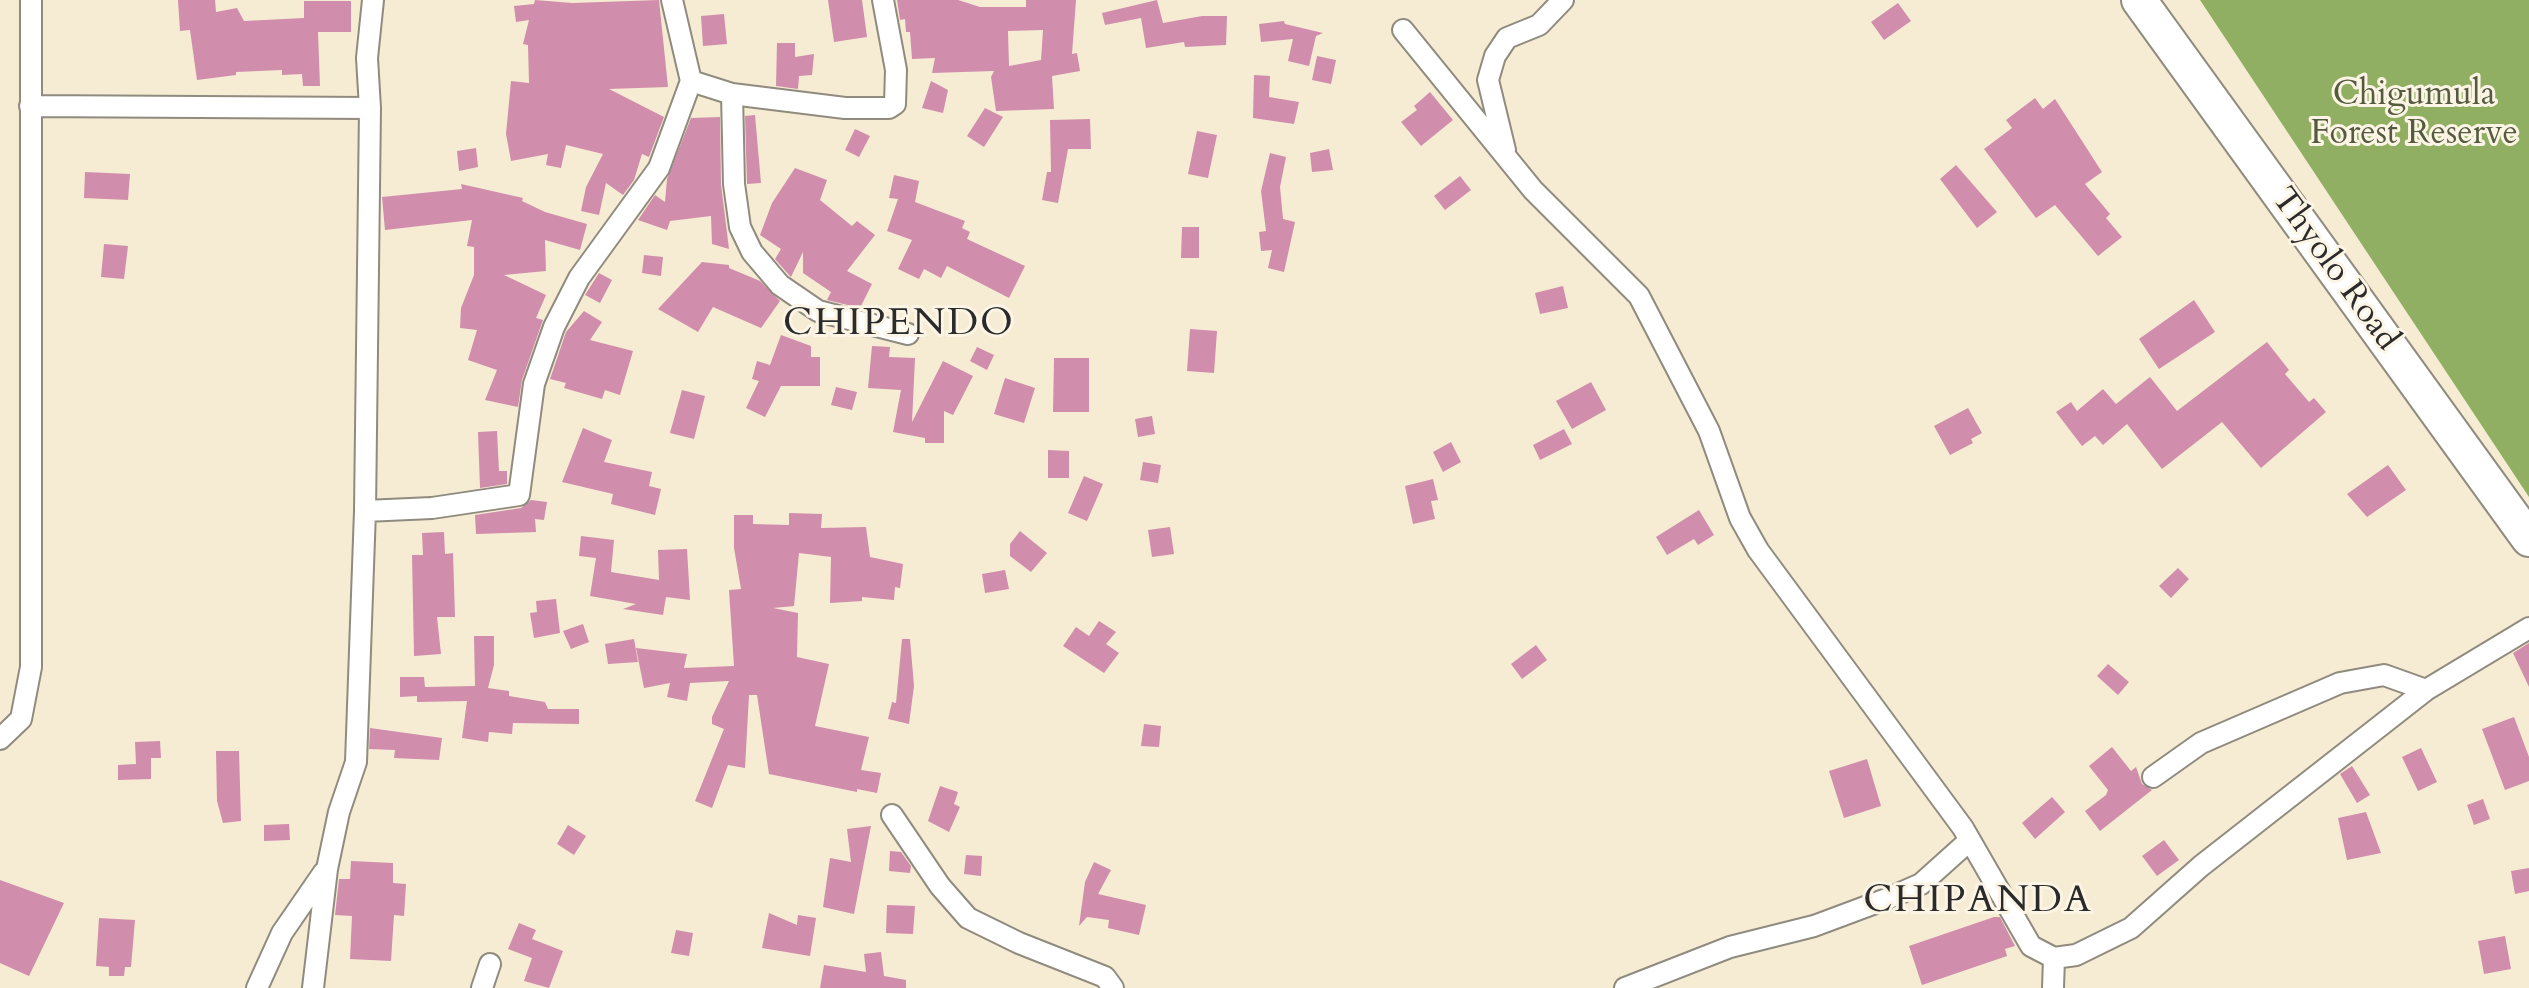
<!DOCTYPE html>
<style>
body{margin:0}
canvas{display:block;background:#f6ebd3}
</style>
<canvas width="2529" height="988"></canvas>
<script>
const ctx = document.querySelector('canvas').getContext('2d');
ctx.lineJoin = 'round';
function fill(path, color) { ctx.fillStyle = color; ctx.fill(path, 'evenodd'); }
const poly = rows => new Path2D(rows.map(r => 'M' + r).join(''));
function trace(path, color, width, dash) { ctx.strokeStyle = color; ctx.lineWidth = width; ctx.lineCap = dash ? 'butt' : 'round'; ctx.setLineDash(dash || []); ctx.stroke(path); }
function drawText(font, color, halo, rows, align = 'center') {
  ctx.font = font + ' Cardo,serif'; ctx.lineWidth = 6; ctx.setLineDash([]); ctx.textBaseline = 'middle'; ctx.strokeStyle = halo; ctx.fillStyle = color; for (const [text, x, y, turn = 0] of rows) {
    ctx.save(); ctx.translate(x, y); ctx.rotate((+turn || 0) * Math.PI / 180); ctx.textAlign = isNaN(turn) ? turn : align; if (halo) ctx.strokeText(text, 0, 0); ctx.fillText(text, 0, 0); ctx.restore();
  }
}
fill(poly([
 [2200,0,2529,0,2529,497]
]), '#90af62');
fill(poly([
 [178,0,215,0,216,12,237,8,244,21,304,18,304,1,351,1,351,32,318,32,320,86,303,86,302,74,282,75,282,70,236,72,236,75,197,80,190,30,180,31],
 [535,0,572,3,659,0,668,87,609,89,664,117,649,157,642,154,634,180,623,195,606,183,599,215,581,211,586,187,603,154,566,145,561,168,546,165,548,154,511,161,506,134,511,81,529,83,528,45,523,44,529,20,516,22,514,6,534,4],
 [828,0,862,0,867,37,834,42],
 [897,0,958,0,980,7,1026,7,1026,0,1076,0,1072,54,1077,53,1080,71,1052,76,1054,109,996,111,991,77,994,71,932,73,935,58,912,59,910,32,906,32,905,19,900,20],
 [1043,30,1041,60,1009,66,1008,31],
 [1157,0,1163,23,1202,16,1227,16,1226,45,1185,47,1184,42,1146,48,1141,18,1105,25,1102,13],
 [1898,3,1911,21,1884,40,1871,22],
 [724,14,727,44,703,46,701,16],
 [1284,21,1285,24,1323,33,1316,36,1309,66,1288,61,1293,39,1261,42,1259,24],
 [777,43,795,43,795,57,814,54,812,75,799,76,798,89,776,86],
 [1317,56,1336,60,1331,84,1312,80],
 [1254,75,1270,76,1269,97,1299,102,1294,124,1253,118],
 [931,81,948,90,943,113,922,108],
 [1430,92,1453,120,1421,146,1401,122,1417,110,1414,106],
 [2035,98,2043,109,2055,99,2102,172,2085,184,2110,214,2106,218,2122,237,2098,256,2055,205,2036,218,1984,149,2012,128,2006,120],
 [985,108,1003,117,984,147,967,136],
 [755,115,761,183,747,184,745,116],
 [720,117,721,184,729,249,712,244,711,216,670,221,667,230,638,220,655,195,665,202,667,179,691,118],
 [1090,119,1091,149,1068,149,1058,203,1042,200,1047,172,1051,172,1050,120],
 [855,129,870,136,859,157,845,150],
 [1197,131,1217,135,1208,178,1188,174],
 [476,148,478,167,459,171,457,151],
 [1329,149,1333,170,1312,172,1310,153],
 [1270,153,1286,157,1280,187,1283,219,1295,222,1284,272,1268,268,1272,250,1261,251,1259,232,1266,231,1261,191],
 [1956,165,1997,212,1977,228,1940,179],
 [795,168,827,180,820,200,852,226,857,221,875,235,847,271,872,284,860,308,827,300,831,292,803,273,803,252,791,277,789,275,775,259,781,249,760,235,772,203],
 [85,172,130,174,128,200,84,198],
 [894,175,919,181,915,202,965,221,962,228,970,232,967,239,1025,266,1009,298,947,266,941,278,924,269,919,279,898,269,912,240,887,231,898,199,889,198],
 [1460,176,1471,190,1445,210,1434,196],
 [461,184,523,198,522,201,545,212,587,224,580,250,545,240,546,271,504,275,546,295,536,318,543,320,522,380,518,407,485,400,497,370,468,360,477,330,460,328,461,308,474,275,474,247,467,246,472,220,385,230,382,197,462,189],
 [1182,227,1199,227,1199,258,1181,258],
 [104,244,128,246,124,279,101,277],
 [644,255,663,257,661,276,642,273],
 [702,262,729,265,729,268,760,281,780,301,761,328,713,307,698,332,658,309],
 [599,273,612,280,600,303,585,295],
 [1563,286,1568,308,1540,314,1535,293],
 [2194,300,2215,332,2159,369,2139,339],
 [584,311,602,322,590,340,633,351,620,395,605,390,602,399,564,388,566,383,550,379,566,332],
 [1190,329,1217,331,1214,373,1187,371],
 [781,335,811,346,811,357,820,357,820,386,781,386,765,417,746,408,759,381,752,379,757,361,770,365],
 [2267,342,2289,370,2285,374,2309,402,2314,398,2326,412,2261,468,2222,422,2162,469,2127,424,2103,445,2095,436,2082,446,2056,412,2071,402,2077,411,2103,389,2116,404,2150,377,2177,411],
 [872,346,890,347,889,357,915,358,912,422,943,361,973,376,953,415,944,411,944,443,925,443,925,438,893,432,901,390,868,388],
 [977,347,994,355,987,370,970,361],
 [1054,358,1089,358,1089,412,1053,412],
 [1005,378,1035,388,1024,423,994,414],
 [1591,382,1606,410,1572,429,1556,401],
 [836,387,857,392,852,410,831,405],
 [682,390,705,396,694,439,670,433],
 [1968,408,1982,433,1971,439,1973,443,1950,455,1934,426],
 [1152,416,1155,434,1138,437,1135,419],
 [583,428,612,440,604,462,652,472,649,486,661,489,655,515,611,504,613,494,562,482],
 [1564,429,1572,444,1540,460,1533,445],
 [497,431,499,471,507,471,507,484,480,488,478,432],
 [1451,442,1461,462,1443,472,1433,452],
 [1048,450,1069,451,1069,478,1048,478],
 [1143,462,1161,465,1158,483,1140,480],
 [2388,465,2406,490,2367,517,2347,494],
 [1084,476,1103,484,1087,521,1068,513],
 [1433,479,1438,500,1431,501,1435,519,1413,524,1405,486],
 [531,500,547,502,544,520,535,519,536,532,476,534,475,515,521,508],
 [1699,510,1714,535,1698,545,1694,539,1667,555,1656,537],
 [789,513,822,514,821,528,866,527,870,557,903,564,900,588,895,587,894,600,862,597,862,601,830,603,831,557,799,553,794,606,773,608,798,613,797,657,829,664,815,726,869,737,861,770,881,773,877,793,857,789,857,792,769,774,757,695,749,695,745,768,728,765,712,808,695,801,724,729,712,724,712,717,729,681,690,683,687,701,667,697,670,683,644,688,636,648,687,654,684,668,734,666,729,590,741,589,734,548,734,515,753,515,753,524,789,525],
 [1170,527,1174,554,1152,557,1148,530],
 [1020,531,1047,553,1031,572,1010,556,1010,544],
 [444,532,445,554,453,553,455,617,437,617,441,654,414,656,412,555,423,555,422,533],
 [581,536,614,540,611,572,659,580,658,550,687,549,690,600,666,597,663,615,623,609,636,604,590,596,596,558,579,556],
 [2178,568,2189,579,2171,598,2159,586],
 [1005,570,1009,589,985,593,982,574],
 [556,599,560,633,534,638,530,613,537,612,536,601],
 [1099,621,1116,632,1106,644,1119,653,1104,673,1063,646,1076,627,1089,636],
 [583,624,589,642,571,649,563,631],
 [474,636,494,636,494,665,488,688,509,691,509,696,545,702,548,709,579,709,579,724,513,723,512,734,489,732,488,742,462,738,467,701,417,702,417,696,400,697,400,677,424,677,425,687,475,686],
 [634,639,638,662,608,664,605,644],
 [902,639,910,639,914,686,909,724,888,719,892,702,896,703],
 [2529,643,2529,687,2513,653],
 [1536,645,1547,660,1522,679,1511,664],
 [2108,664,2129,682,2118,695,2097,676],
 [2514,717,2529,757,2529,781,2505,790,2482,729],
 [1144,724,1161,726,1159,747,1141,746],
 [370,728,442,738,439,760,394,758,395,750,369,749],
 [160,741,161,758,151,758,151,779,118,780,118,765,136,764,135,742],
 [2112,747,2131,771,2136,767,2142,784,2152,790,2100,831,2085,811,2106,795,2108,790,2089,766],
 [2421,748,2437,782,2418,791,2402,757],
 [216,751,239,751,241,821,223,823,217,801],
 [1867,759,1881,806,1844,818,1829,771],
 [2352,766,2370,795,2357,803,2340,774],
 [940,786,958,792,954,804,960,807,949,832,928,821],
 [2052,797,2065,812,2035,839,2022,823],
 [2483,799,2490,819,2474,825,2467,805],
 [2366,812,2381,853,2347,860,2338,818],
 [289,824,290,840,264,841,264,825],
 [568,825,586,836,574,855,557,844],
 [871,826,854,914,823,907,830,858,851,862,847,829],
 [2164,840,2179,860,2157,876,2142,856],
 [890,851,901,852,911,866,910,873,889,871],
 [966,855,982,856,981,876,964,874],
 [351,861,393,863,393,883,406,884,404,916,394,915,391,961,350,959,352,916,335,915,339,879,350,879],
 [1094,862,1111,870,1098,894,1146,905,1139,935,1108,928,1109,920,1087,917,1079,926,1085,882],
 [2529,868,2529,891,2515,894,2511,871],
 [0,880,64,903,29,976,0,963],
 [887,905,915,906,913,934,886,933],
 [769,913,797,925,798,915,816,918,810,956,762,948],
 [1994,917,2000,917,2015,946,2005,949,2007,956,1922,985,1909,946],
 [99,918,135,920,131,967,125,967,124,976,109,976,109,967,96,966],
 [519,923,536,930,532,939,563,951,549,988,524,981,532,958,508,949],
 [676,930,693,933,689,956,671,953],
 [2505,936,2511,969,2484,974,2478,941],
 [881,952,884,976,906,980,906,988,820,988,824,965,866,972,864,954]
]), '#d08eac');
const minor = poly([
 [1403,30,1533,190,1639,296,1709,431,1740,518,1758,550,1963,828,2031,946,2054,958,2076,955,2131,928,2201,866,2426,690,2529,628],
 [691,81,732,94,845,108,889,108,895,104,896,70,883,0],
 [732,94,734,184,740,227,752,252,780,285,818,311,908,334],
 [30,106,370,108],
 [1505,150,1488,80,1495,56,1507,38,1539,25,1563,0],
 [365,511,432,508,519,495,534,384,554,327,579,278,659,168,691,81,672,0],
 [0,739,21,719,31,667,31,0],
 [2153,777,2201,743,2340,683,2384,675,2426,690],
 [892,815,940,886,968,918,1019,943,1105,977,1113,988],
 [257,988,282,933,324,872],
 [313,988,327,869,339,812,356,762,365,511,370,108,367,58,373,0],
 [482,988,490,964],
 [1625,988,1730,947,1814,926,1889,898,1921,884,1970,840],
 [2053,988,2054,958]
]);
const trunk = poly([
 [2139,0,2529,539]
]);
trace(minor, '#908b7f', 24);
trace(trunk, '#908b7f', 38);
trace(minor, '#fff', 20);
trace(trunk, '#fff', 34);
drawText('34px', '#555b3f', '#fcf5e5', [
 ["Chigumula",2414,96],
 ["Forest Reserve",2414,135]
]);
drawText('34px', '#2b2b2b', '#fcf5e5', [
 ["Thyolo Road",2334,270,54]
]);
ctx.letterSpacing = '2px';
drawText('38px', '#2b2b2b', '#fcf5e5', [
 ["CHIPENDO",899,325],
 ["CHIPANDA",1978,902]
]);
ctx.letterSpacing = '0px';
</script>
